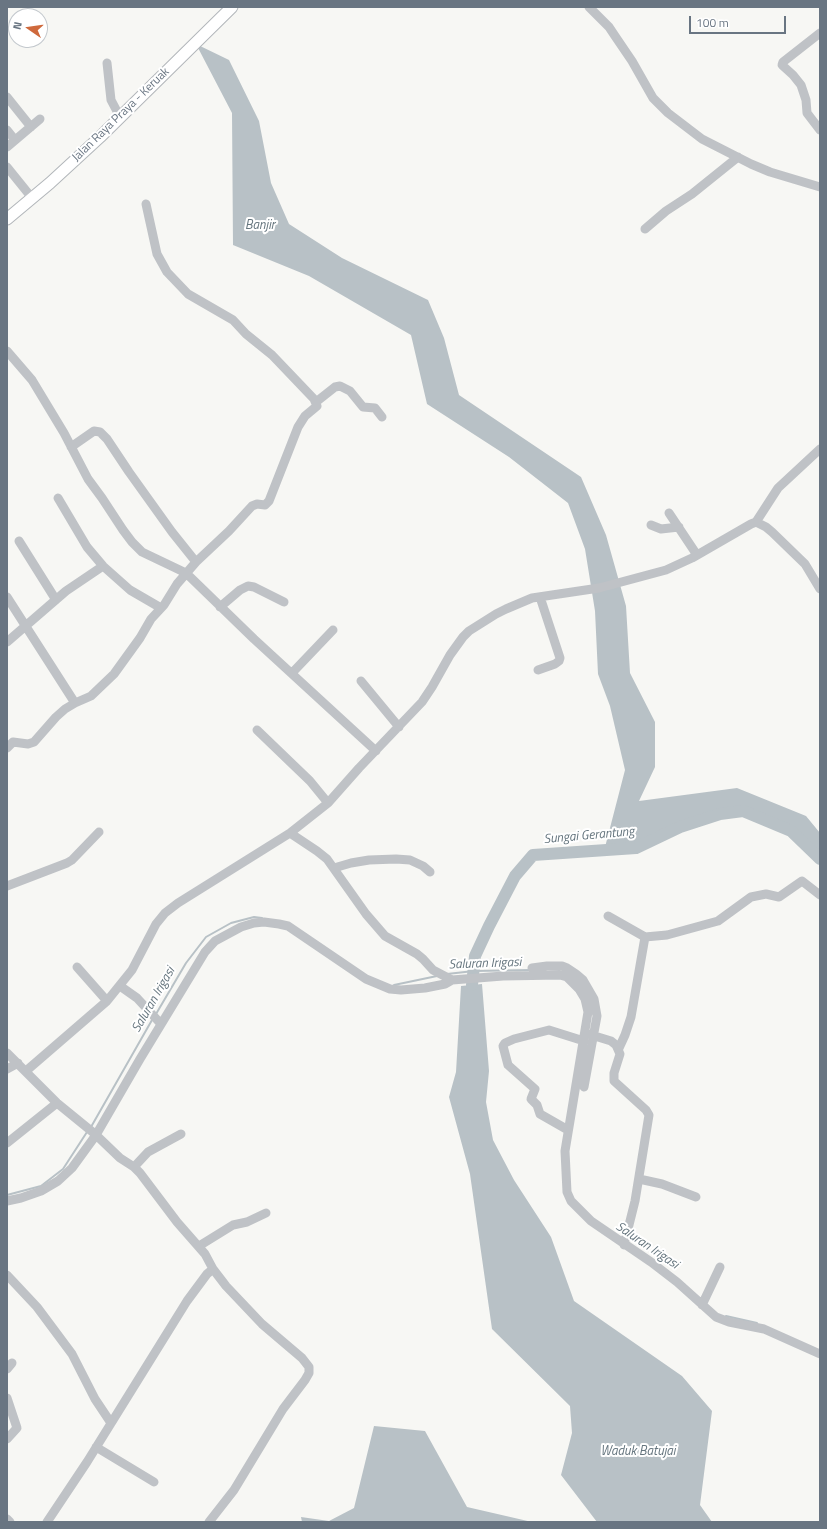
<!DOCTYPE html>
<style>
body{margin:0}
#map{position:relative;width:827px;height:1529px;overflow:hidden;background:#f7f7f4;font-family:"Titillium Web",sans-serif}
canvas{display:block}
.frame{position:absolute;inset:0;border:8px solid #697582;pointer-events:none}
.north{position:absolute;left:8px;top:8px;width:40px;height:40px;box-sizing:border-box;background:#fff;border:1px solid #c3c8cd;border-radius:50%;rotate:283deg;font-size:11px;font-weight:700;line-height:16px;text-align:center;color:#697582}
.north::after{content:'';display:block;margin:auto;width:14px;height:18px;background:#cf693c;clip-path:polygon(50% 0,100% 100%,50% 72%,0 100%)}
.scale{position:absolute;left:689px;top:16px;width:97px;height:18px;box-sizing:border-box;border:2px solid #697582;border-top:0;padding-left:5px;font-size:12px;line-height:14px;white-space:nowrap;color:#697582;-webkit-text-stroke:3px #fff;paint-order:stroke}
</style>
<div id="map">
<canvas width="827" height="1529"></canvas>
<div class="frame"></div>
<div class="north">N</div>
<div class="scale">100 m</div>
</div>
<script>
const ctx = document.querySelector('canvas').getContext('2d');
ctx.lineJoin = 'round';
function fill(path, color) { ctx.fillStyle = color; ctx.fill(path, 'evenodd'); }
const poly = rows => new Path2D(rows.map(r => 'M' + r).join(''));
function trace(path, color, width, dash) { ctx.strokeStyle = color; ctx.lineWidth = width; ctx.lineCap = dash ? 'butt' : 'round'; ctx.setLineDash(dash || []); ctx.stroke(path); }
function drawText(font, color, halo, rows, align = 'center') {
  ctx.font = font + ' "Titillium Web",sans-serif'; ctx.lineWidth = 4; ctx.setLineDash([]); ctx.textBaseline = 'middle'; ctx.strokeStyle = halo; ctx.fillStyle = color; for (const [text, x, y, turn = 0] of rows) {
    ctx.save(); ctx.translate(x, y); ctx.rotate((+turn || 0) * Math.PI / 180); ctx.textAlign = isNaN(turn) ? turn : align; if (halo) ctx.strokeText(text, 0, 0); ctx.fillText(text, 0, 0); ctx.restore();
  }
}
fill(poly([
 [196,44,229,60,259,121,271,183,289,224,342,258,428,300,444,338,459,395,581,477,606,535,626,606,630,673,655,722,655,767,639,801,737,788,806,816,820,833,820,859,791,831,743,811,720,814,680,827,636,848,604,851,625,770,610,706,598,674,595,611,585,549,568,503,509,457,427,404,411,335,309,276,233,245,232,113],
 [482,984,489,1071,486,1102,493,1140,514,1180,551,1237,574,1301,682,1376,712,1411,700,1505,712,1522,597,1522,561,1475,572,1433,570,1406,492,1329,470,1174,449,1097,456,1072,461,986],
 [374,1426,425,1431,467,1507,532,1522,302,1522,301,1517,329,1521,354,1508]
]), '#b8c1c6');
trace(poly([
 [447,974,474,971,531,970],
 [394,985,437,976],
 [156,1014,186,963,206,937,231,923,254,917,262,918],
 [91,1127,152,1020],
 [7,1195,41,1186,63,1169,87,1132],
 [726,1316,757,1323]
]), '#b8c1c6', 2);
trace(poly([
 [472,985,475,956,489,926,515,876,533,855,636,848,680,827,720,814,743,811,791,831,820,859]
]), '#b8c1c6', 12);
const major = poly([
 [7,219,50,183,100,137,232,7]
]);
trace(major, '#b2b6ba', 13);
trace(poly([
 [589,7,609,27,615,36,632,61,653,98,668,113,702,139,751,164,770,172,820,187],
 [820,33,783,62,782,65,793,75,801,85,806,100,807,113,820,130],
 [107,63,111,100,120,117],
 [7,97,31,127],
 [7,130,15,140],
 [7,147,40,119],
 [7,167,32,198],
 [645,229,666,211,692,194,738,157],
 [7,351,32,380,64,433,88,479,102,498,123,530,132,542,142,552,186,573,254,639,376,751],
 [316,402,335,387,340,386,350,391,363,407,375,408,382,417],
 [71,447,94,431,100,432,107,439,129,472,172,532,196,562],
 [58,498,87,547,103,566,130,590,161,608],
 [669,513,697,555],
 [756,522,778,488,820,449],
 [651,525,661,529,679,527],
 [19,541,56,600],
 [7,597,75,703],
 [220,607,240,590,248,586,254,587,284,602],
 [7,642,66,591,103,566],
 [538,670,555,664,559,661,560,658,540,597],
 [292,673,333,630],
 [361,681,399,727],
 [257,730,310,781,328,803],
 [7,748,13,742,28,744,34,742,56,717,65,709,75,703,91,696,114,674,140,638,151,619,164,605,177,584,196,562,229,531,252,506,257,504,265,505,269,501,298,427,305,416,317,406,314,399,272,355,246,334,233,320,188,294,167,272,157,254,146,204],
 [290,833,317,851,327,859,366,914,385,936,417,954,423,959,433,970,452,980],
 [334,868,351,863,369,860,396,859,410,860,423,866,430,872],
 [7,886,67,863,72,860,99,832],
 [608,916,645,937],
 [77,967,107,1001],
 [532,968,547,966,562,966,567,968,576,974,583,980,594,999,597,1016,584,1087],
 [120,986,137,998,161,1024],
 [585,1033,611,1041,616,1045,620,1054,614,1073,614,1081,646,1110,649,1115,635,1201,624,1245],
 [619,1048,625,1035,631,1017,645,937,667,935,718,921,751,897,766,894,779,897,802,881,820,895],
 [7,1053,57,1103,95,1134,120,1158,134,1167,140,1173,177,1222,205,1254,213,1269,207,1274,187,1301,87,1462,47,1522],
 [7,1069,18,1063],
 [26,1071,107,1001,132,970,156,924,165,913,178,903,290,833,328,803,359,768,422,702,432,687,450,655,463,637,469,631,496,614,506,609,532,598,599,588,666,570,692,558,751,524,756,522,766,527,772,532,805,564,820,589],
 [568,1130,540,1114,537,1105,531,1099,535,1089,508,1065,503,1046,505,1043,514,1039,549,1030,584,1041],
 [7,1143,57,1103],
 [134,1167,148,1152,181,1134],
 [639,1179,662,1184,696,1197],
 [7,1201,21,1198,41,1191,58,1181,72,1168,96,1135,140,1059,205,952,215,941,241,927,254,923,264,922,279,924,288,926,366,979,390,989,401,990,425,988,445,984,452,980,503,976,560,975,567,977,579,989,585,999,588,1012,565,1151,567,1192,571,1201,591,1221,651,1262,677,1282,716,1317,729,1322,764,1329,820,1354],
 [199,1246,233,1225,247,1222,266,1213],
 [7,1275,37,1307,72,1354,95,1399,111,1423],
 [702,1305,720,1267],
 [7,1369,12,1363],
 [7,1398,17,1428,7,1439],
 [96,1447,154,1482],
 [7,1519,10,1522],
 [209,1522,234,1490,283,1409,305,1380,309,1373,309,1367,302,1358,262,1324,226,1286,213,1269]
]), '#bfc2c6', 9);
trace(major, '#fff', 11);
drawText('12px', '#697582', '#fff', [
 ["Jalan Raya Praya - Keruak",121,115,-44]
]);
drawText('italic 13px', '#65757e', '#fff', [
 ["Banjir",260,226],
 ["Sungai Gerantung",589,836,-5],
 ["Saluran Irigasi",485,964,-2],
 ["Saluran Irigasi",154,1000,-60],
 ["Saluran Irigasi",647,1246,34],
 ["Waduk Batujai",638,1452]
]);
</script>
